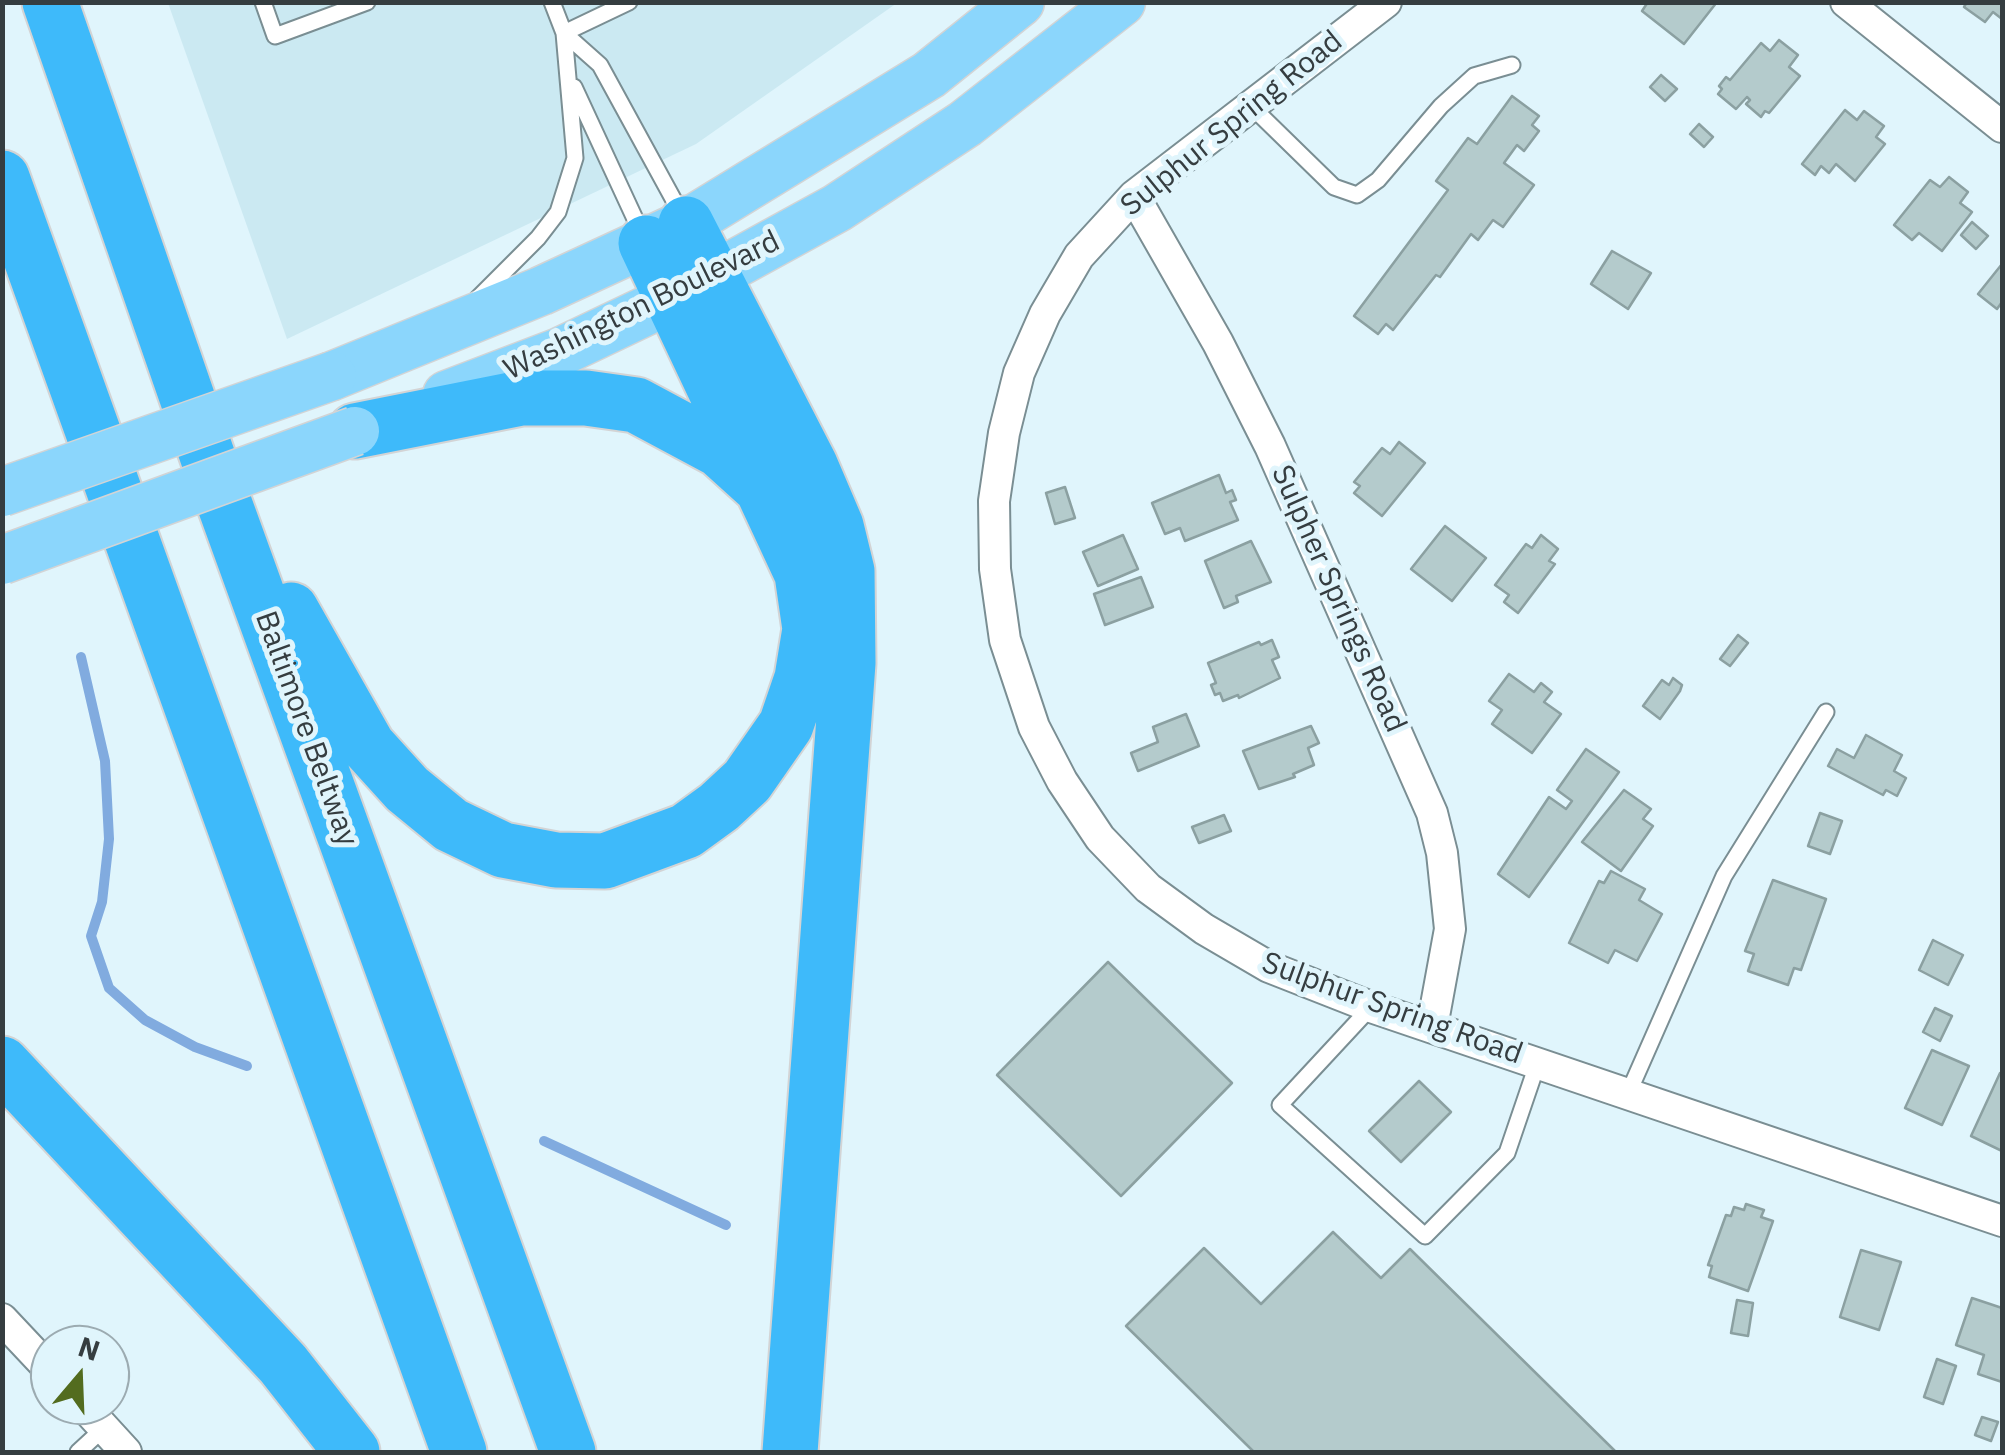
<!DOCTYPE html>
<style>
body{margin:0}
#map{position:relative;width:2005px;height:1455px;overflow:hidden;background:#e0f5fc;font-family:"IBM Plex Sans",sans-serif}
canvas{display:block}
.frame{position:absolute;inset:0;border:5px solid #353d40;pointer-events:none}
.north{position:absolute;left:30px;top:1325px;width:100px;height:100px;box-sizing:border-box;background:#e0f5fc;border:2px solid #9cabb1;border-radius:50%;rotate:19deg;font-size:28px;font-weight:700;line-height:40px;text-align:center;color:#353d40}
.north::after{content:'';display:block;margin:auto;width:35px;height:45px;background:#536c1f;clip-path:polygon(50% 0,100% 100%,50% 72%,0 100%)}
</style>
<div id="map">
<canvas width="2005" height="1455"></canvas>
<div class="frame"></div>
<div class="north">N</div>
</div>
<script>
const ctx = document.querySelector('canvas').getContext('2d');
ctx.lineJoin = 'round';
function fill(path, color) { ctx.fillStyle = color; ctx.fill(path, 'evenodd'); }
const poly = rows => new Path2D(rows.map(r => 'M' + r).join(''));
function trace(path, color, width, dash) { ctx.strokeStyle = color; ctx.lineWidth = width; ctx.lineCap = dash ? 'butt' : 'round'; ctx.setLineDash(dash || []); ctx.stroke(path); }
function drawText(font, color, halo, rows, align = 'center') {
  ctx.font = font + ' "IBM Plex Sans",sans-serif'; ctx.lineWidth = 10; ctx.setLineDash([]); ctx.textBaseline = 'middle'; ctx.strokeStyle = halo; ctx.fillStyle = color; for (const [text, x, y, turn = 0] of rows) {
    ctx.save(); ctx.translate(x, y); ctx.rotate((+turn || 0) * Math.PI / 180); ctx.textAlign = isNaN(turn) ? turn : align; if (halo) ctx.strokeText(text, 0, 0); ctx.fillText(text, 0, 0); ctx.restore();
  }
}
fill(poly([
 [168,3,897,3,696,144,287,339]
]), '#cbe9f2');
trace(poly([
 [81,657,105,761,109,839,102,902,91,936,109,988,145,1020,195,1047,247,1066],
 [544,1141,726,1225]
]), '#81abdf', 10);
const building = poly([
 [1648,2,1717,2,1684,44,1642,11,1648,2],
 [1967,2,2002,2,2002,19,1993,12,1985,22,1964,7,1967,2],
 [1779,40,1798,55,1789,67,1800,76,1769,113,1765,111,1761,117,1746,104,1750,100,1747,97,1736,109,1718,94,1722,89,1719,86,1726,77,1730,80,1761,43,1770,51,1779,40],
 [1661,75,1677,89,1665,101,1650,87,1661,75],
 [1512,96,1539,116,1532,125,1539,131,1524,151,1517,145,1504,163,1534,185,1503,227,1493,220,1478,240,1471,234,1440,277,1436,275,1393,330,1386,324,1378,334,1354,316,1448,190,1436,181,1468,138,1477,144,1512,96],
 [1845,110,1857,120,1864,111,1884,126,1876,137,1885,144,1855,181,1836,164,1829,173,1821,166,1815,175,1802,164,1845,110],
 [1699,124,1713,137,1704,147,1690,134,1699,124],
 [1949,177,1968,192,1960,203,1972,212,1942,251,1919,233,1912,240,1894,225,1930,180,1940,187,1949,177],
 [1972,222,1988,236,1976,249,1961,235,1972,222],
 [1612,251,1651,273,1628,309,1591,284,1612,251],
 [2002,264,2002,302,1997,309,1978,294,2002,264],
 [1399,442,1425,463,1382,516,1354,493,1360,486,1354,482,1382,448,1390,454,1399,442],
 [1219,475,1226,493,1232,490,1236,500,1230,502,1238,520,1185,541,1180,528,1165,534,1152,503,1219,475],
 [1065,487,1075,518,1055,524,1046,493,1065,487],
 [1445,526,1486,558,1452,601,1411,569,1445,526],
 [1123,535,1138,569,1098,586,1083,552,1123,535],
 [1541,535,1558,549,1549,561,1555,564,1518,613,1504,602,1509,595,1495,585,1526,544,1532,548,1541,535],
 [1251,541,1271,582,1236,596,1238,602,1224,608,1205,561,1251,541],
 [1141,577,1153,607,1105,625,1094,594,1141,577],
 [1738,635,1748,643,1730,666,1720,659,1738,635],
 [1272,640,1279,657,1272,660,1280,678,1239,698,1238,695,1223,701,1220,693,1215,695,1211,685,1216,683,1208,663,1259,642,1261,645,1272,640],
 [1509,674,1534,692,1541,683,1552,692,1544,702,1561,714,1532,753,1492,724,1502,710,1489,701,1509,674],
 [1673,678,1682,685,1680,691,1660,719,1643,706,1662,680,1669,685,1673,678],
 [1186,714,1199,746,1138,771,1131,753,1158,742,1153,727,1186,714],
 [1311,726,1319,743,1308,748,1314,765,1293,774,1295,777,1259,789,1243,751,1311,726],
 [1866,735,1902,755,1894,771,1906,778,1897,796,1886,790,1883,795,1828,766,1837,749,1854,758,1866,735],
 [1586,749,1619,772,1529,897,1498,874,1549,797,1566,809,1572,801,1557,790,1586,749],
 [1624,790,1651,809,1643,819,1653,826,1621,871,1582,842,1624,790],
 [1820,813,1842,821,1830,854,1808,846,1820,813],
 [1224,815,1231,831,1199,843,1192,827,1224,815],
 [1611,871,1645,889,1639,900,1662,914,1637,961,1615,950,1608,963,1569,943,1599,881,1604,883,1611,871],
 [1773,880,1826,899,1801,970,1794,968,1788,985,1748,971,1754,954,1745,951,1773,880],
 [1933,940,1963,955,1948,985,1919,970,1933,940],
 [1108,962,1232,1083,1121,1196,997,1075,1108,962],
 [1935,1008,1952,1016,1940,1041,1923,1032,1935,1008],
 [1932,1050,1969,1066,1942,1125,1905,1108,1932,1050],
 [2000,1073,2002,1074,2002,1151,1971,1136,2000,1073],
 [1419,1081,1451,1112,1401,1162,1369,1131,1419,1081],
 [1746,1204,1764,1210,1761,1217,1773,1221,1748,1291,1709,1277,1712,1266,1708,1265,1726,1215,1731,1216,1734,1207,1744,1210,1746,1204],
 [1333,1232,1381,1278,1410,1249,1616,1452,1254,1452,1126,1326,1204,1248,1261,1304,1333,1232],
 [1861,1250,1901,1262,1879,1330,1840,1317,1861,1250],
 [1972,1298,2002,1308,2002,1382,1978,1374,1984,1355,1956,1345,1972,1298],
 [1737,1300,1753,1303,1748,1336,1731,1333,1737,1300],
 [1937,1359,1956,1366,1943,1404,1924,1397,1937,1359],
 [1982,1417,1998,1422,1991,1441,1975,1435,1982,1417]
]);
fill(building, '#b4cbcc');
trace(building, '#8ba0a1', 2.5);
const service = poly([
 [263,2,275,36,367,2],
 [564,33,600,65,683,217],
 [564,33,629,2],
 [574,87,642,234],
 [1251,106,1334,187,1357,195,1378,180,1441,106,1474,76,1512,65],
 [477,299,538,238,558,212,575,158,564,33,552,2],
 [1371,1007,1280,1105,1425,1236,1507,1153,1538,1062],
 [1628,1094,1724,876,1826,712],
 [78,1452,104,1428]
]);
const minor = poly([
 [1386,2,1134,196,1079,256,1045,314,1019,373,1004,433,994,501,995,569,1005,640,1034,727,1062,781,1100,838,1148,888,1204,929,1269,967,1371,1007,2002,1221],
 [1846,2,2002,127],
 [1134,196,1218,343,1270,446,1432,813,1442,853,1450,929,1432,1027],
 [2,1319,50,1370],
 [83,1405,126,1452]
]);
const primary = poly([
 [332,376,541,291,686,224,929,75,1020,2],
 [447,395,560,352,671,299,837,208,965,124,1121,2]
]);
const motorway = poly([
 [50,2,214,475,568,1452],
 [2,178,459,1452],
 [686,224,810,465,836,526,847,571,848,663,790,1452],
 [646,243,756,476],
 [291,610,368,746,407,789,451,825,503,850,556,860,605,861,686,831,719,807,747,781,786,725,802,678,810,629,802,574,762,488,720,450,636,405,586,398,521,398,355,431],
 [2,1064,283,1364,352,1452]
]);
trace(service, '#7a8e93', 19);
trace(minor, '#7a8e93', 34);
trace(primary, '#d3d4d5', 51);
trace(motorway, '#d3d4d5', 59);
trace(service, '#fff', 15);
trace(minor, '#fff', 30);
trace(primary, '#8bd6fc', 48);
trace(motorway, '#3ebafa', 55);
const primaryBridge = poly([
 [2,492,332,376],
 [2,560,355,431]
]);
trace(primaryBridge, '#d3d4d5', 51, []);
trace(primaryBridge, '#8bd6fc', 48);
drawText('30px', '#353d40', '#e0f5fc', [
 ["Sulphur Spring Road",1232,124,-39],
 ["Washington Boulevard",642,306,-26],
 ["Sulpher Springs Road",1338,599,66],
 ["Baltimore Beltway",306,729,70],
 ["Sulphur Spring Road",1392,1009,20]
]);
</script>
